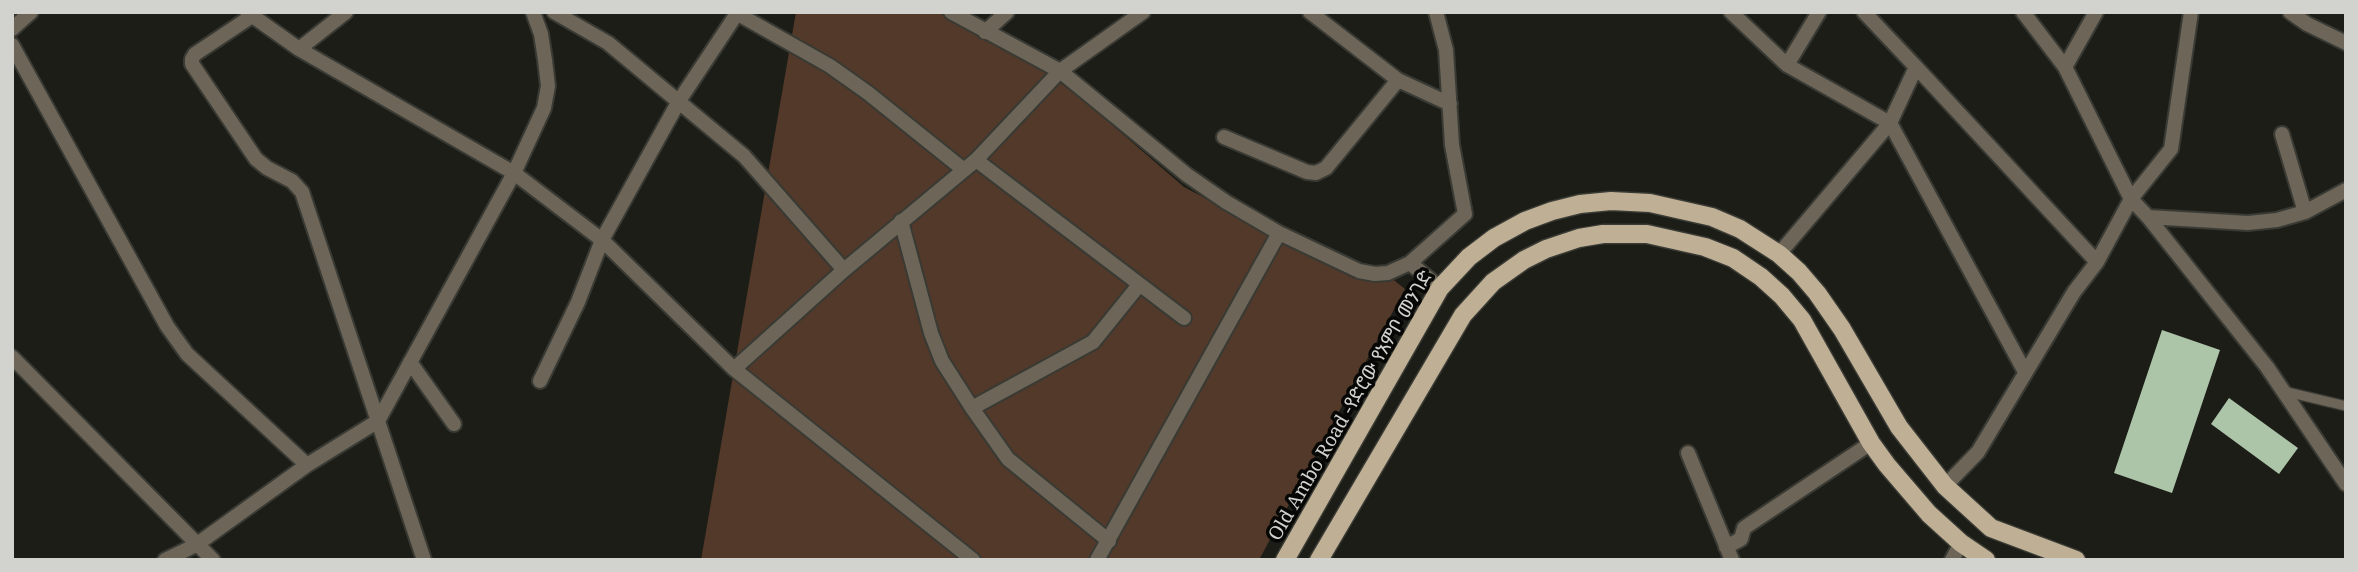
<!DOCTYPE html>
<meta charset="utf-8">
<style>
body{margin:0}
#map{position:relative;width:2358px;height:572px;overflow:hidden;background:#1c1d17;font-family:"Noto Serif",serif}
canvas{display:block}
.frame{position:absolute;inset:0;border:14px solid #d2d3cf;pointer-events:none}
</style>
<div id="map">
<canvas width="2358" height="572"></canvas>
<div class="frame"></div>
</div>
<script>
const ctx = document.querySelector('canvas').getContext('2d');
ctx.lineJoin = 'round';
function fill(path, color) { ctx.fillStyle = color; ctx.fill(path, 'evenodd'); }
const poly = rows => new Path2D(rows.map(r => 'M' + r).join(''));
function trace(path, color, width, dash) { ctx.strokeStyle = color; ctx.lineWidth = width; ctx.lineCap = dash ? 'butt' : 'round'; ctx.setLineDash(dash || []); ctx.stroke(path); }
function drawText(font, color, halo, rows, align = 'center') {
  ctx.font = font + ' "Noto Serif","Noto Sans Ethiopic",serif'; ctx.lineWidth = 7; ctx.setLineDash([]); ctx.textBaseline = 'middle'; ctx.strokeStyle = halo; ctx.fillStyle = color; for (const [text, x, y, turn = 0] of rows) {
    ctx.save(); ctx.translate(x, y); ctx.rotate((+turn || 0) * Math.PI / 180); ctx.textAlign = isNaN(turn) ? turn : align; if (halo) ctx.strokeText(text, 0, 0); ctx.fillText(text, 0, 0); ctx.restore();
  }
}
fill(poly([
 [796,12,953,12,1075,93,1184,187,1271,233,1390,277,1405,289,1259,560,701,560]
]), '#523929');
fill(poly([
 [2162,330,2220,350,2172,493,2114,473],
 [2229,398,2298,448,2279,474,2211,424]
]), '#acc4a8');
const lane = poly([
 [2283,391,2346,406]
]);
const street = poly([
 [247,12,299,49,514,173,602,240,734,369,973,560],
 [554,12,608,43,744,156,844,270,976,160,1060,71,1143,12],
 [951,12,1060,71,1187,175,1226,202,1279,233,1359,271,1375,274,1388,273,1410,263,1440,288],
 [1310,12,1398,80,1450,104],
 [1731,12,1787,65,1890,123,2025,372],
 [1864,12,1916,67],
 [2023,12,2065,67,2131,199,2148,217,2267,367,2346,484],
 [2290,12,2307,24,2346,43],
 [738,14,830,66,868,93,964,170],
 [252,16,195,54,192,59,192,64,256,159,267,168,292,181,302,192,424,560],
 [12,29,31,12],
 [985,32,1007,12],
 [12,45,167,326,187,354,307,465],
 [299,49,346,12],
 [1787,65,1819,12],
 [2065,67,2096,12],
 [2282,134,2305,212,2346,190],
 [1224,137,1307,172,1316,173,1326,168,1398,80],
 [976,160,1184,318],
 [2148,217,2248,223,2277,220,2305,212],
 [901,221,931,333,942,361,972,408,1008,459,1109,541],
 [1779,254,1890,123,1916,67,2097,262],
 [1410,263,1465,214,1452,145,1446,50,1436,12],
 [12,357,213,560],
 [410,362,454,424],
 [734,369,844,270],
 [540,381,578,302,602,240,679,101,738,12],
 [972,408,1093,342,1139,285],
 [1688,453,1732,560],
 [1945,486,1978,452,2074,292,2097,262,2131,199,2171,149,2191,12],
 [1726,547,1741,539,1744,528,1871,443],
 [165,560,196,545,307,465,378,421,514,173,544,108,548,86,545,60,541,34,533,12],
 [1097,560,1279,233],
 [1952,560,1961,543]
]);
const primary = poly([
 [1285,560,1440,288,1469,257,1494,238,1525,221,1552,211,1580,204,1611,201,1650,203,1712,217,1740,229,1779,254,1799,272,1817,293,1842,329,1899,427,1945,486,1991,528,2076,560],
 [1319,560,1463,315,1493,282,1524,260,1546,249,1579,238,1603,234,1647,234,1705,247,1733,258,1761,277,1782,296,1802,320,1871,443,1887,465,1929,514,1961,543,1986,560]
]);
trace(lane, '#393a34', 12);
trace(street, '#393a34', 18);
trace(primary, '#393a34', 21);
trace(lane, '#6c6558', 9);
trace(street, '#6c6558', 14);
trace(primary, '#beaf95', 18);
drawText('19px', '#d2d3cf', '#070705', [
 ["Old Ambo Road -የድሮው የአምቦ መንገድ",1351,406,-60]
]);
</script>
